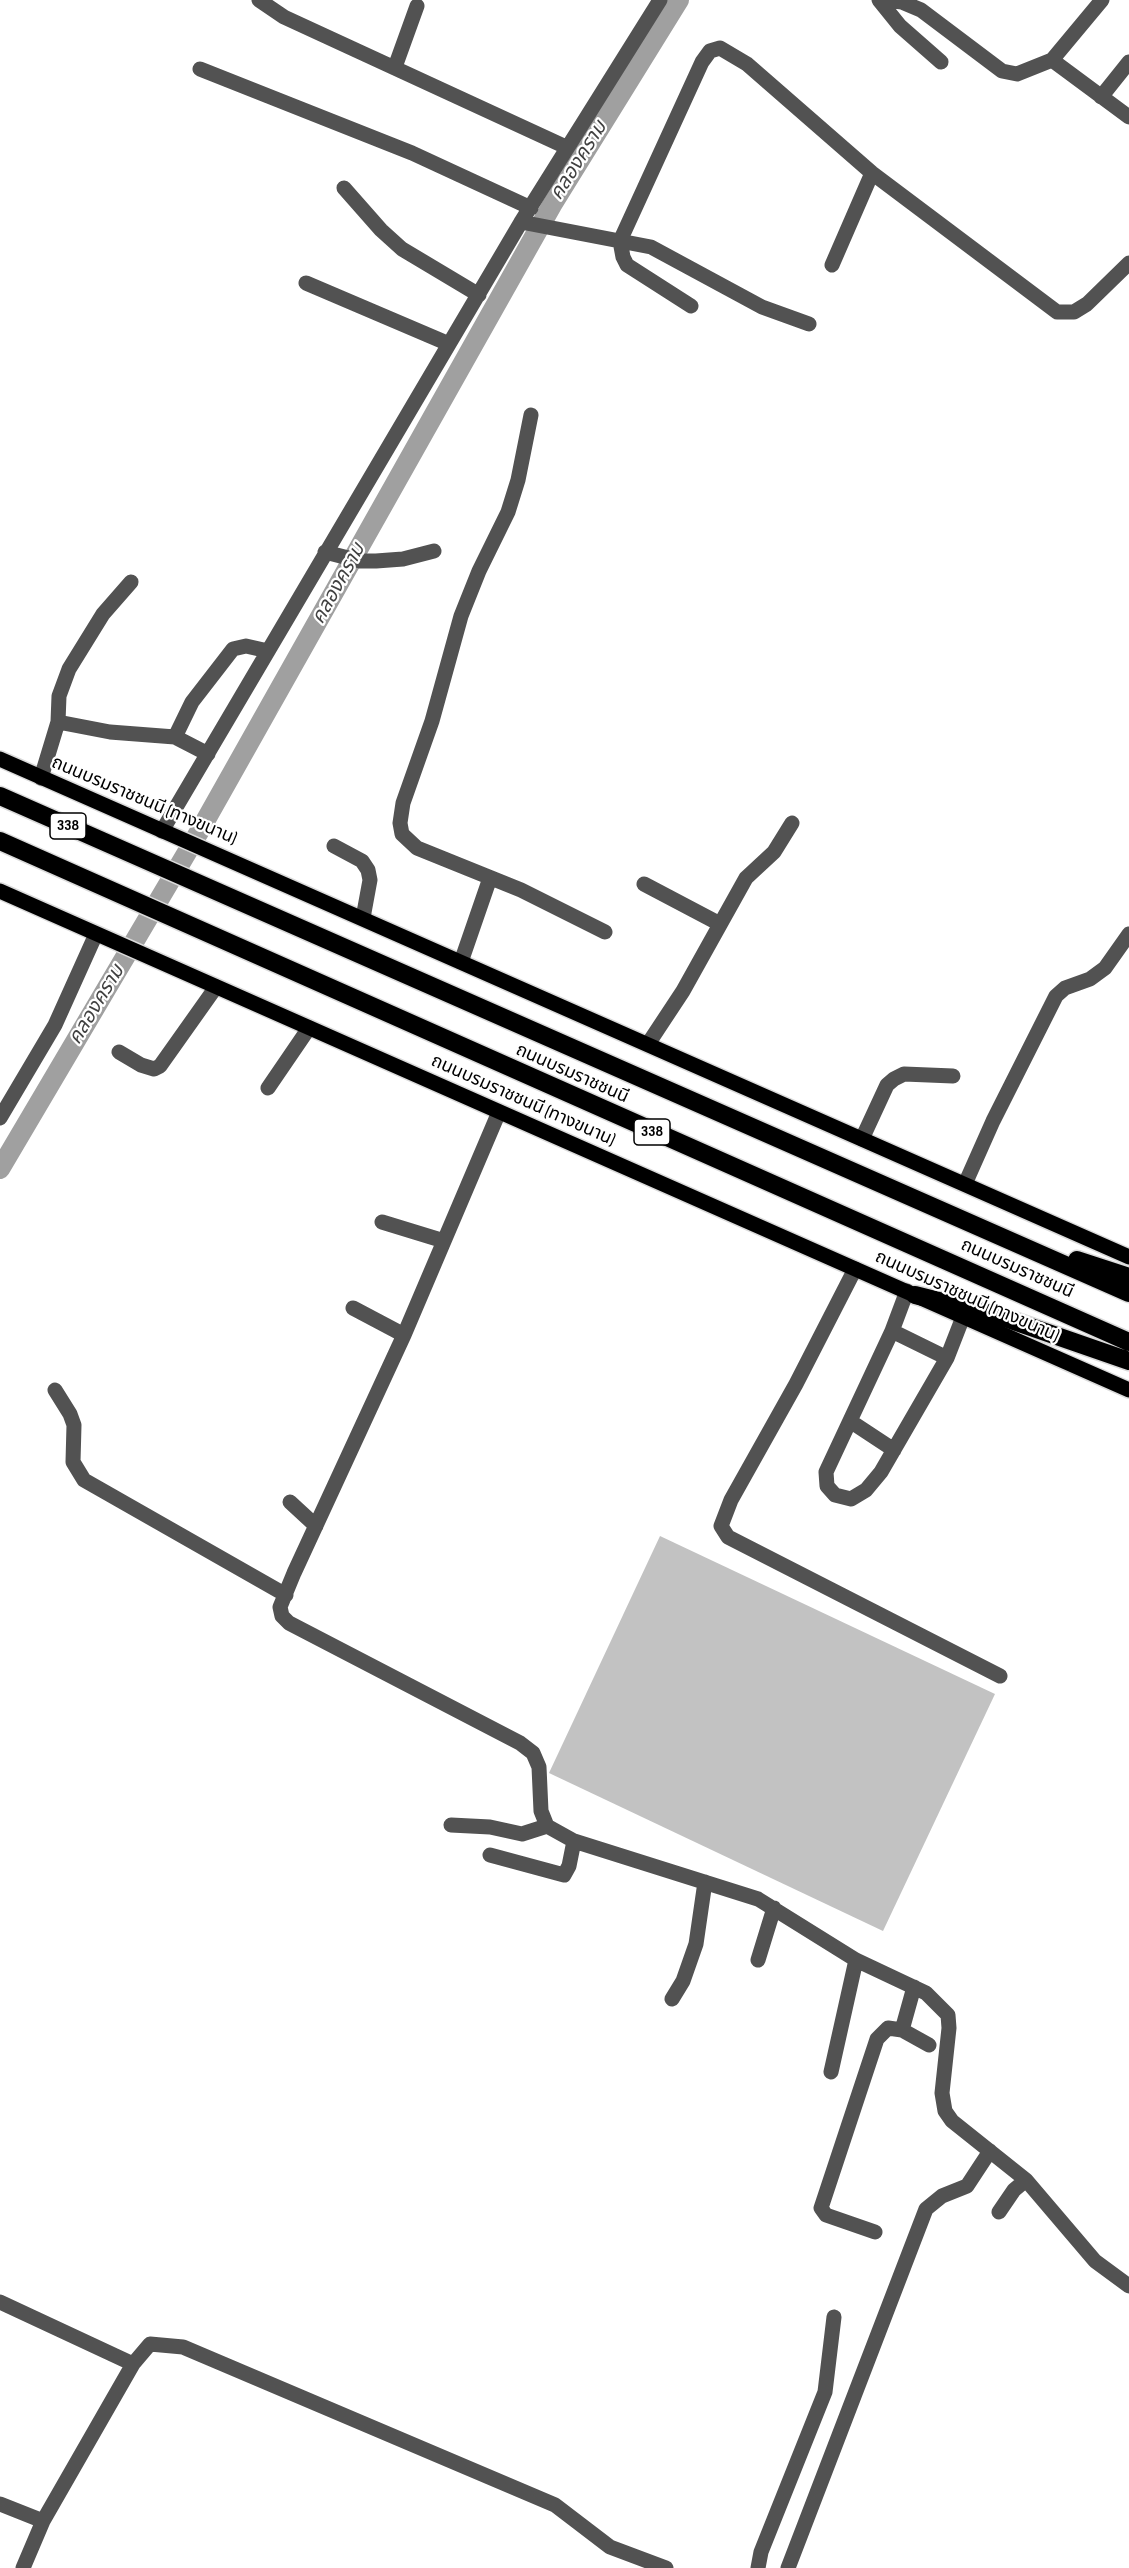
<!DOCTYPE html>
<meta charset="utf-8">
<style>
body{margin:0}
canvas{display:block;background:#fff}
</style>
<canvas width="1129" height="2568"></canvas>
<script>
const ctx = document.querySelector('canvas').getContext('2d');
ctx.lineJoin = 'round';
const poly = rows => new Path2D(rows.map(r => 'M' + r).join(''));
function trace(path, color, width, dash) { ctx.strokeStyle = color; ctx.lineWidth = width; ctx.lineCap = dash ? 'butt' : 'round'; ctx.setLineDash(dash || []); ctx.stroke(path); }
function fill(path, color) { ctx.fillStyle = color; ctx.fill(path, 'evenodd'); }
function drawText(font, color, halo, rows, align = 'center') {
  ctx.font = font + ' "Sofia Sans Condensed","Noto Sans Thai",sans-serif'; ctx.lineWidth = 4.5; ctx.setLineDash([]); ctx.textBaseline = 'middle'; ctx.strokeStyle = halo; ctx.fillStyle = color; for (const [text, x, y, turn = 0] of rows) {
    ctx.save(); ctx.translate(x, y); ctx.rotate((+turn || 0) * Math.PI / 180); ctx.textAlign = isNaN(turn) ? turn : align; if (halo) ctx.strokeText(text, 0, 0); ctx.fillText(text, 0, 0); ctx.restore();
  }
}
trace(poly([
 [0,1169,199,832,552,205,679,0]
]), '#a0a0a0', 20);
fill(poly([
 [660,1536,995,1694,883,1931,549,1773]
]), '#c2c2c2');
const major = poly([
 [0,759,1129,1257],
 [0,891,1129,1390]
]);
const highway = poly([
 [0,796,1129,1293],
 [0,841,1129,1342],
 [1077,1260,1129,1277],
 [915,1295,999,1316,1129,1361]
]);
trace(major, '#dbdbdb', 18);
trace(highway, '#dbdbdb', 21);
trace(poly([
 [259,0,284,17,566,147],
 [879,0,900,26,941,62],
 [886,0,902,2,921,10,1002,71,1017,74,1052,60,1129,117],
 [1052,60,1102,0],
 [395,67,417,6],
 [200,69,412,153,531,208],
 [1101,97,1129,62],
 [344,188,381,230,402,249,479,295],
 [521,222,651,247,762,307,809,324],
 [832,265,872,173],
 [306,283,449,344],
 [691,306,627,265,623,257,620,241,702,62,710,51,720,48,747,64,872,173,1057,312,1074,312,1087,304,1129,263],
 [531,415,518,480,508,512,479,571,461,616,432,721,403,803,400,823,402,834,417,848,521,890,605,932],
 [325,552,360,561,376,561,403,559,434,551],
 [58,722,110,732,175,737],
 [208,754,175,737,192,702,233,649,246,646,268,651],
 [41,778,58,722,59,696,69,669,103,614,131,582],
 [162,831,521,222,660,0],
 [334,846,362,861,368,870,370,880,363,918],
 [644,884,718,923],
 [461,962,490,878],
 [648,1044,683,991,746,878,774,852,792,823],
 [119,1052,141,1065,154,1069,160,1066,216,987],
 [268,1088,309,1028],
 [499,1112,404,1335,294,1573,280,1607,282,1616,289,1623,520,1743,533,1753,539,1767,541,1811,547,1826,574,1841,758,1899,856,1960,926,1993,948,2015,949,2028,942,2093,945,2111,952,2121,1026,2180,1095,2261,1129,2286],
 [0,1118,55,1025,96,934],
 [862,1139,887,1085,894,1079,904,1074,953,1076],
 [965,1184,993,1121,1056,996,1065,988,1090,979,1105,968,1129,934],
 [382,1222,444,1241],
 [855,1269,796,1384,731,1500,721,1526,728,1537,1000,1676],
 [907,1291,892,1331,826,1472,827,1486,835,1495,851,1499,866,1490,881,1472,947,1358,963,1317],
 [353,1308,404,1335],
 [892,1331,947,1358],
 [55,1390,70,1414,74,1425,73,1462,84,1480,286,1595],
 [850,1421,894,1450],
 [290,1502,316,1526],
 [451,1825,490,1827,522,1834,547,1826],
 [490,1855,564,1875,569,1866,574,1841],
 [758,1960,774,1908],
 [914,1987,902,2030,929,2045],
 [672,1999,683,1981,696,1944,705,1882],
 [831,2072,856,1960],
 [999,2212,1014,2190,1026,2180],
 [875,2232,826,2215,821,2208,877,2039,888,2028,902,2030],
 [0,2302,133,2364],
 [0,2504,43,2521,23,2568],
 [43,2521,133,2364,150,2344,183,2347,555,2505,610,2547,666,2568],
 [758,2568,761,2552,825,2392,834,2317],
 [788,2568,926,2209,942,2196,967,2186,990,2151]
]), '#525252', 15);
trace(major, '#000', 15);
trace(highway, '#000', 18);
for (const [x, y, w] of [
 [68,826,36],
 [652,1132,36]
]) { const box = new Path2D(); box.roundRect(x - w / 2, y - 13, w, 26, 4.5); ctx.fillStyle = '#fff'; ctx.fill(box); trace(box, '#000', 1.5); }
drawText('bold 16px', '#000', null, [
 ["338",68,826],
 ["338",652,1132]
]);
drawText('18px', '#000', '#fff', [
 ["ถนนบรมราชชนนี (ทางขนาน)",144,801,23],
 ["ถนนบรมราชชนนี",572,1074,24],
 ["ถนนบรมราชชนนี (ทางขนาน)",523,1101,24],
 ["ถนนบรมราชชนนี",1017,1269,24],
 ["ถนนบรมราชชนนี (ทางขนาน)",967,1297,24]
]);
drawText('italic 20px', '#414141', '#fff', [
 ["คลองคราม",579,161,-58],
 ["คลองคราม",339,584,-61],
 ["คลองคราม",97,1005,-59]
]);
</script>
